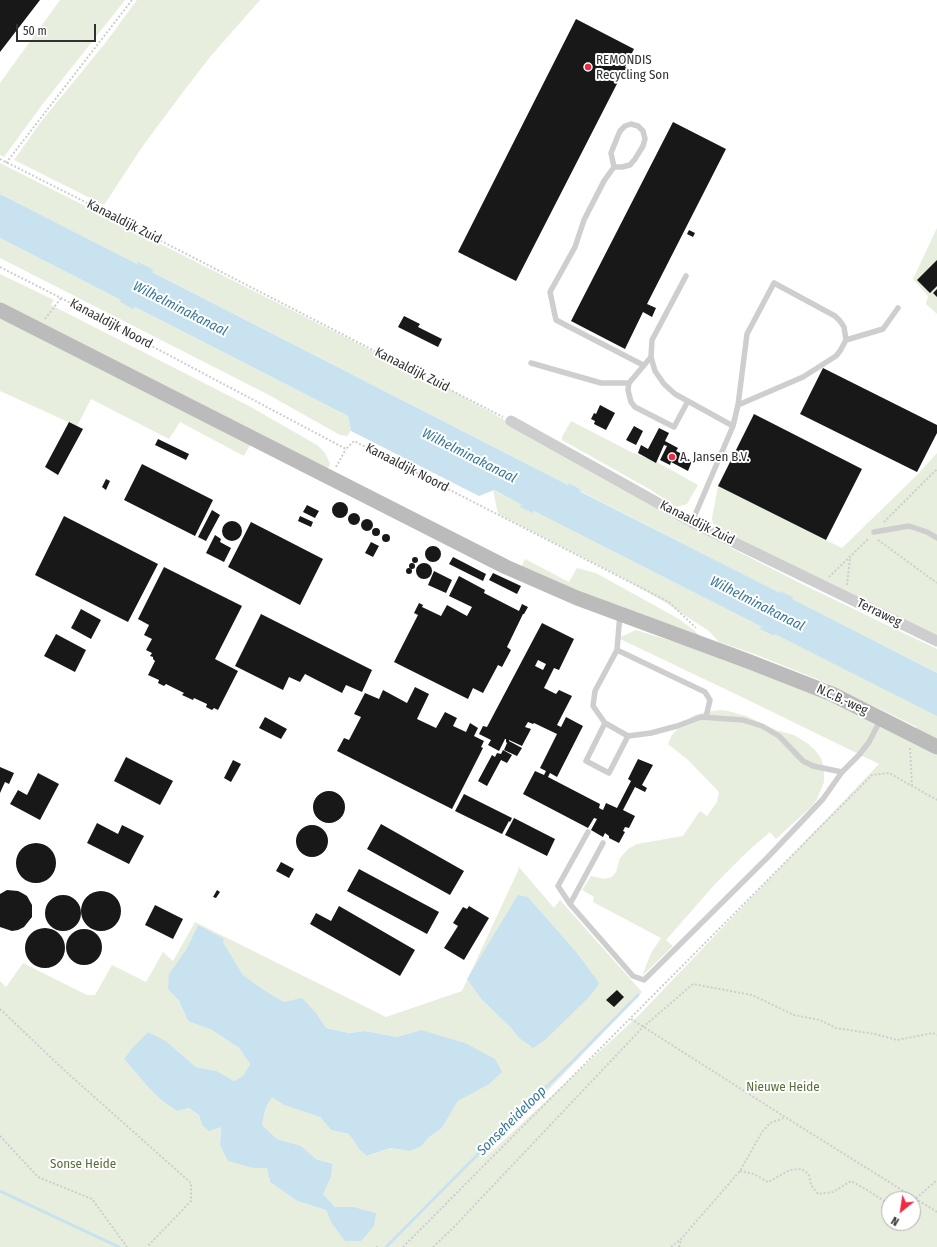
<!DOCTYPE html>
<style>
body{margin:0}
#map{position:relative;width:937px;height:1247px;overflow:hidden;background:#fff;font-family:"Fira Sans Condensed",sans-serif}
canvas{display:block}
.north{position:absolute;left:881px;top:1191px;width:40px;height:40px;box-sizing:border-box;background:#fff;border:1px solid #adadad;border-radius:50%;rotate:210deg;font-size:11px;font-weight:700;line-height:16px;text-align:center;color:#313131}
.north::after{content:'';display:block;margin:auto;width:14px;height:18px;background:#f12941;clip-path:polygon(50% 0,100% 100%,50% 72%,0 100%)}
.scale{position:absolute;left:16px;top:24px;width:80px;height:18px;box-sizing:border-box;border:2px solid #313131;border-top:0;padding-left:5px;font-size:12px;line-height:14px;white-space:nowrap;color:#313131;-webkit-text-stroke:3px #fff;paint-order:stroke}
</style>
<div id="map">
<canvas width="937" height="1247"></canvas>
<div class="north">N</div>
<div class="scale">50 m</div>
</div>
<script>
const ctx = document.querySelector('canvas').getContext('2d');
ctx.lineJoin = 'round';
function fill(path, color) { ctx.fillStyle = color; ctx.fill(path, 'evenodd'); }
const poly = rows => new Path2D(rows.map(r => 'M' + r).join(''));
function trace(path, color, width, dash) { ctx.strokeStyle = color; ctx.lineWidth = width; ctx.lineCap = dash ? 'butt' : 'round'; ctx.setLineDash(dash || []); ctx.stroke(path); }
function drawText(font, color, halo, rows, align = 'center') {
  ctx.font = font + ' "Fira Sans Condensed",sans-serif'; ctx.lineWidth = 4; ctx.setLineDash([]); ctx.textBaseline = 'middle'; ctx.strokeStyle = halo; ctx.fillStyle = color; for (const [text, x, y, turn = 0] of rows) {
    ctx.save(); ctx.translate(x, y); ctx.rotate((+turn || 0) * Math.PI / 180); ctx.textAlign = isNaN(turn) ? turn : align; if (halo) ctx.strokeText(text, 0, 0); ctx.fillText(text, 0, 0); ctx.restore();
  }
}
fill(poly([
 [60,0,125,0,42,105,4,157,0,155,0,83],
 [137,0,260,0,210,57,186,88,142,147,104,205,14,160,40,123,106,42],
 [0,163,454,392,568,455,733,549,808,587,937,649,937,673,789,598,792,597,780,591,781,594,578,490,582,490,569,483,570,486,0,194],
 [937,228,937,314,926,304,928,296,913,279],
 [0,238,348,416,351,431,347,436,340,435,267,394,0,258],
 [0,274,54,300,51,305,249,406,317,445,325,453,330,463,329,467,326,469,250,445,244,456,180,422,169,439,91,399,77,426,0,391],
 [571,421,633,453,655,461,698,485,687,504,676,507,651,490,562,440,562,437],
 [937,453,937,637,715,527,713,524,712,518,718,486,842,548,917,475],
 [493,490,764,628,761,629,774,636,772,632,937,714,937,1247,0,1247,0,981,6,987,23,963,87,995,95,995,112,965,146,982,163,952,173,961,195,922,386,1017,462,991,517,873,519,867,554,908,560,900,642,992,478,1164,640,1014,879,764,746,699,618,638,636,630,733,660,909,733,917,727,824,682,757,655,719,642,709,631,666,603,619,576,498,514],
 [528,897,578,954,598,981,518,1037,511,1028,481,999,467,979],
 [198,925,223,942,243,975,264,990,284,1002,317,1014,326,1028,349,1033,365,1031,397,1037,421,1030,488,1085,458,1101,442,1128,428,1138,422,1146,410,1151,390,1148,368,1156,359,1149,349,1134,331,1130,320,1117,284,1105,272,1096,266,1107,262,1125,277,1139,300,1146,316,1159,333,1164,331,1177,322,1193,335,1207,353,1207,331,1222,326,1210,297,1201,270,1182,267,1168,253,1168,220,1145,221,1126,202,1125,199,1115,187,1108,160,1099,148,1087,124,1059,132,1048,148,1032,166,1041,196,1067,217,1071,234,1081,243,1077,250,1064,239,1048,212,1030,188,1021,179,1001,168,989,186,950],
 [889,1199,913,1199,913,1223,889,1223],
 [525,559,569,582,577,568,596,573,679,619,695,631,699,636,570,590,521,568],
 [721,710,728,711,746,716,776,730,794,735,807,743,815,750,821,758,824,768,824,782,817,799,812,806,776,839,770,832,747,852,716,883,666,940,673,946,642,976,651,953,661,938,593,902,594,897,582,890,591,876,604,879,612,877,616,872,620,858,628,849,637,844,683,836,700,811,707,816,717,802,719,792,688,760,668,744,672,735,684,722,695,715,706,712]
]), '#e7eede');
fill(poly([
 [0,194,139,265,137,263,138,262,154,270,152,272,568,485,569,483,582,490,579,491,780,593,780,591,793,597,792,599,937,673,937,716,775,634,774,636,760,629,761,627,764,628,532,510,534,512,533,513,520,507,521,505,524,506,494,490,479,496,351,431,348,416,135,307,133,309,120,302,121,300,0,238],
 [518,895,528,897,578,954,598,981,599,984,589,997,545,1040,533,1048,518,1037,511,1028,481,999,467,979],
 [198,925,224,939,223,942,243,975,264,990,284,1002,302,998,317,1014,326,1028,349,1033,365,1031,397,1037,421,1030,465,1043,495,1059,502,1072,488,1085,458,1101,442,1128,428,1138,422,1146,410,1151,390,1148,367,1156,359,1149,349,1134,331,1130,320,1117,284,1105,272,1097,266,1107,262,1125,277,1139,301,1146,316,1159,333,1164,331,1177,323,1194,335,1207,353,1207,376,1213,374,1226,361,1241,345,1241,331,1222,326,1210,297,1201,270,1182,267,1168,253,1168,228,1161,220,1145,221,1127,209,1131,202,1125,199,1115,188,1108,177,1111,160,1099,148,1087,124,1059,132,1048,148,1032,166,1041,196,1067,217,1071,234,1081,243,1076,250,1064,239,1048,212,1030,188,1021,179,1001,168,989,169,974,186,950]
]), '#c9e2ef');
trace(poly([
 [0,1191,119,1247],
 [386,1247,501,1131,571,1063,638,995]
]), '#c9e2ef', 3);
fill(poly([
 [0,0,40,0,0,52],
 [576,19,634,49,625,67,628,68,623,77,621,76,516,281,458,252],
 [673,122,726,149,647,304,656,308,652,317,643,312,625,349,571,321],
 [689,230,695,233,693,237,687,234],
 [937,260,937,286,930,293,917,280],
 [937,289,937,297,933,293],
 [404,316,420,324,418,327,442,339,438,347,398,327],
 [823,368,937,425,937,433,917,472,800,414],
 [600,405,615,413,606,430,594,424,595,421,591,419,594,413,596,414],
 [754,414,862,469,826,540,718,486],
 [69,422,83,429,58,475,45,467],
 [634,426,643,431,636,445,626,440],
 [659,428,669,433,665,441,678,448,676,451,686,456,685,457,692,461,688,471,671,462,670,465,660,460,667,446,664,445,656,463,638,453,641,445,648,449],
 [158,439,189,454,186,460,155,445],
 [142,464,213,500,195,536,124,500],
 [106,479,110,481,106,490,102,487],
 '332 510a8 8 0 1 1 16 0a8 8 0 1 1-16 0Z',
 [307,505,319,511,315,518,303,512],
 [212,510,220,515,206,541,198,537],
 '348 519a6 6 0 1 1 12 0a6 6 0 1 1-12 0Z',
 [64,516,158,564,128,622,35,575],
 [300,516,313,522,311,527,298,521],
 '361 525a6 6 0 1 1 12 0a6 6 0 1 1-12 0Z',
 '222 531a10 10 0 1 1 20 0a10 10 0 1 1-20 0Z',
 [251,522,323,559,300,605,228,567],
 '372 532a4 4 0 1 1 8 0a4 4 0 1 1-8 0Z',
 '382 538a4 4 0 1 1 8 0a4 4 0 1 1-8 0Z',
 [215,535,221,539,220,542,231,548,224,562,206,553],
 [371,542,379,546,373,557,365,553],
 '425 554a8 8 0 1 1 16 0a8 8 0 1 1-16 0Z',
 [453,557,486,574,483,581,449,564],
 '412 560a3 3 0 1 1 6 0a3 3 0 1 1-6 0Z',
 '416 571a8 8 0 1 1 16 0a8 8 0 1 1-16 0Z',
 '409 566a3 3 0 1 1 6 0a3 3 0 1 1-6 0Z',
 [164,567,242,606,215,659,238,671,218,710,214,708,212,710,206,707,207,704,194,698,193,700,182,695,184,693,166,684,164,686,158,683,159,680,148,675,155,661,153,659,153,657,150,656,152,653,146,650,152,639,144,635,149,625,138,619],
 '406 571a3 3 0 1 1 6 0a3 3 0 1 1-6 0Z',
 [434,571,452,580,446,593,428,585],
 [493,573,521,586,517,594,489,580],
 [459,576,485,590,484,593,519,611,522,604,528,607,524,614,523,614,507,647,511,650,502,667,498,665,483,693,473,688,468,699,394,662,418,615,414,613,419,603,423,605,422,607,441,616,447,605,467,616,472,607,449,596],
 [81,609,101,620,91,639,71,628],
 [261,614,372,670,362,692,346,685,342,693,305,674,300,682,289,677,283,690,235,666],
 [542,623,574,639,559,670,554,668,544,688,556,694,559,690,572,696,557,725,561,727,566,717,583,726,557,777,550,773,548,777,600,804,599,808,603,810,606,803,617,808,631,781,628,779,638,759,653,765,642,785,647,788,645,792,635,787,623,810,635,816,629,828,625,827,623,831,625,832,619,843,609,838,609,836,605,833,603,837,591,830,597,819,594,818,588,828,523,794,535,771,544,775,546,771,540,768,557,734,534,723,533,724,528,722,525,727,531,729,522,746,509,740,509,741,522,748,517,756,504,750,507,743,506,742,506,739,505,739,499,751,488,745,491,740,479,734,483,726,487,727],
 [538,660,546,664,543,670,535,666],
 [56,634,86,650,75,672,44,656],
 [415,687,429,694,417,719,436,728,445,712,457,718,453,726,466,732,470,723,478,728,474,736,484,741,481,747,483,748,452,809,337,751,344,738,349,740,361,717,354,714,365,693,379,699,383,690,407,703],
 [265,717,287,729,281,739,259,728],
 [503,750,512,755,507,763,501,760,487,786,478,781,492,755,495,757,497,753,501,754],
 [126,757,173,781,160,805,114,781],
 [233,760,241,764,231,782,224,778],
 [0,767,14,773,9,784,5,782,0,793],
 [38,773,59,784,40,820,10,804,18,790,27,795],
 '313 807a16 16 0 1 1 32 0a16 16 0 1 1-32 0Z',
 [464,794,512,818,510,822,509,821,502,834,455,811],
 [514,818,555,839,547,856,505,835],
 [97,823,118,834,122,825,144,836,129,864,87,843],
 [381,824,464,871,450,895,367,849],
 '296 841a16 16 0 1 1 32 0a16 16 0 1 1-32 0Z',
 '16 863a20 20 0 1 1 40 0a20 20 0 1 1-40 0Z',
 [281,862,294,869,289,878,276,871],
 [359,869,439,912,427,934,347,891],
 [7,890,18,891,22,893,27,896,32,905,32,917,24,927,18,930,12,931,0,927,0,894],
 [217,890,220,892,216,898,213,897],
 '81 911a20 20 0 1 1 40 0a20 20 0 1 1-40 0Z',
 '45 913a18 18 0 1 1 36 0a18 18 0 1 1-36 0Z',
 [155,905,183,919,173,939,145,925],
 [339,906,415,950,400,976,310,924,316,913,331,921],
 [469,906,489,918,464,960,444,948,458,926,453,923,463,907,467,909],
 '25 948a20 20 0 1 1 40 0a20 20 0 1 1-40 0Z',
 '66 947a18 18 0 1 1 36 0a18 18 0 1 1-36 0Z',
 [617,990,624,997,614,1007,606,1000]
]), '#181818');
trace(poly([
 [0,159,101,210,503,417],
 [6,163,132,0],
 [0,267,61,298,346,449,354,441,669,602,696,628],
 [45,319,61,298],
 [336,467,346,449],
 [884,522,937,469],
 [878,540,937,583],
 [829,577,869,538],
 [847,585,850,558],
 [910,748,912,785],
 [0,1009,64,1070,191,1183,191,1201,147,1247],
 [631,1019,785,1117,937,1212],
 [0,1136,38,1177,92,1199,127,1247],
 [740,1171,754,1174,768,1182,790,1170,801,1169,805,1171,809,1175,811,1185,818,1194,833,1192,851,1181,867,1190,889,1204],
 [913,1201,937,1180],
 [376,1247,378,1247],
 [403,1247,872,775,889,773,937,800],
 [433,1247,452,1229,643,1027,693,984,752,995,794,1015,820,1020,836,1028,875,1034,897,1040,933,1033,937,1035],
 [671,1247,681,1239,740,1171,762,1132,770,1123,784,1118],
 [679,1247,681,1240]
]), '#cecece', 2, [2, 2]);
trace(poly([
 [631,124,638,126,643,131,645,139,643,146,635,159,630,165,622,167,614,167,611,153,617,138,620,131,625,126,631,124],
 [614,167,604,181,584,220,575,247,550,292,556,320,643,365],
 [686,276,652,340,651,357,655,371,664,384,675,394,733,426],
 [846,340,883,329,898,308],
 [651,357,629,383,628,390,631,402,635,407,674,427,688,401],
 [531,363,601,383,629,383],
 [692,522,733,426,738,405,747,334,774,283,835,316,840,321,844,327,846,340,840,351,836,356,803,377,738,405],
 [874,532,909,526,927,532,937,538],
 [617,650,620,614],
 [605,723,593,706,595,691,617,650,705,692,710,700,706,717],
 [628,736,609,773,586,761,605,723,628,736,651,733,677,726,701,717,743,720,762,726,779,736,803,761,813,766,842,772,859,755,869,742,881,719],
 [588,832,558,886,570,904,633,976,644,980,768,857,823,799,842,772],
 [570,904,603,843]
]), '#cecece', 5.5);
trace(poly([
 [511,421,692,522,937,641]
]), '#cecece', 11);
trace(poly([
 [0,310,506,567,577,598,745,660,832,694,937,747]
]), '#bbb', 15);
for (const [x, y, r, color] of [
 [588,67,4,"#f12941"],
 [672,457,4,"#f12941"]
]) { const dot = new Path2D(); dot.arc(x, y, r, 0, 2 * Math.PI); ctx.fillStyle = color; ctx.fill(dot); trace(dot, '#fff', 1.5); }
drawText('13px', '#313131', '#fff', [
 ["REMONDIS",596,60],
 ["Recycling Son",596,75],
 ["A. Jansen B.V.",680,457]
], 'left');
drawText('13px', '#313131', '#fff', [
 ["Kanaaldijk Zuid",124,222,27],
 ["Kanaaldijk Noord",111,324,28],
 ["Kanaaldijk Zuid",412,370,27],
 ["Kanaaldijk Noord",407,468,27],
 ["Kanaaldijk Zuid",697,523,27],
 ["Terraweg",879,613,26],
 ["N.C.B.-weg",842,700,25]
]);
drawText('13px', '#56703a', '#fff', [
 ["Nieuwe Heide",783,1087],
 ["Sonse Heide",83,1164]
]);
drawText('italic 14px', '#387899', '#fff', [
 ["Wilhelminakanaal",180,309,27],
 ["Wilhelminakanaal",469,456,27],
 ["Wilhelminakanaal",757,604,27],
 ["Sonseheideloop",512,1121,-45]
]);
</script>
